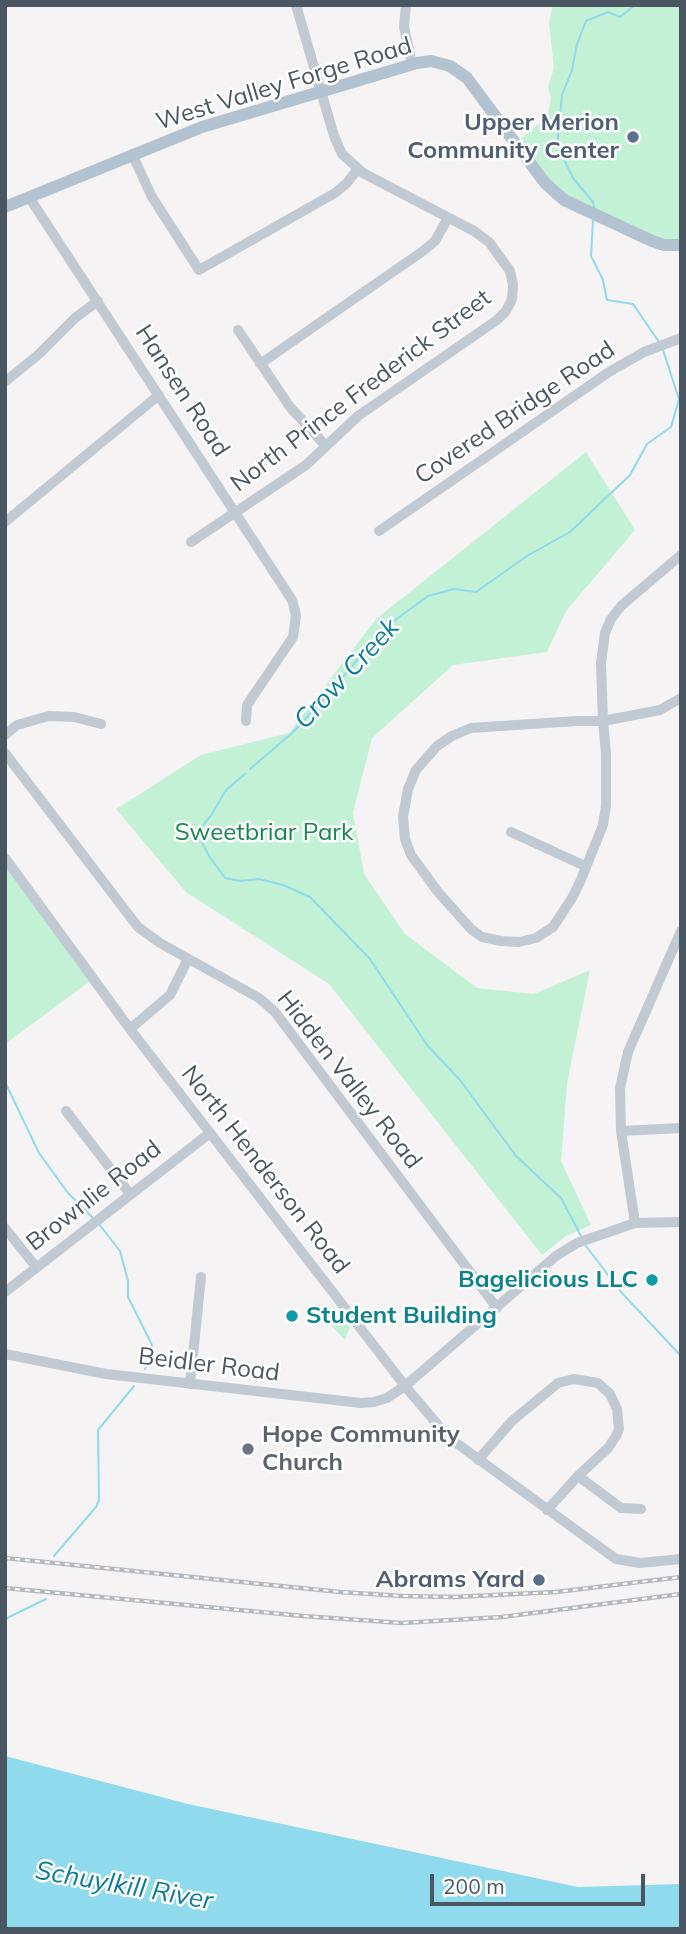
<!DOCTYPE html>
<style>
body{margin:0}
#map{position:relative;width:686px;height:1934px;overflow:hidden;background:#f5f3f3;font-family:Mulish,sans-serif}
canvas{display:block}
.frame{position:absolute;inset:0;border:7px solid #4a5661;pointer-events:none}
.scale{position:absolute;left:430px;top:1874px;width:215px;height:32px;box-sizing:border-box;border:4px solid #4a5661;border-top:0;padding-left:9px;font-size:21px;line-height:24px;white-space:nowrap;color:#4a5661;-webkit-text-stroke:5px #fff;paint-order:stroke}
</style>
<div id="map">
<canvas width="686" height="1934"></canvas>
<div class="frame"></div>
<div class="scale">200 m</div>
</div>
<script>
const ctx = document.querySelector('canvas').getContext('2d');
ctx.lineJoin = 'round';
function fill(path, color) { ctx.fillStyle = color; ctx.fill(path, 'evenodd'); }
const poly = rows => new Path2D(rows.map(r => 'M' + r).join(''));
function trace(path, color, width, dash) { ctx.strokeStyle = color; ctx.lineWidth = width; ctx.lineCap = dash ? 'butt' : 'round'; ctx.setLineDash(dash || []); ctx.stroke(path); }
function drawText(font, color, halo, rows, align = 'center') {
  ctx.font = font + ' Mulish,sans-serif'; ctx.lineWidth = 5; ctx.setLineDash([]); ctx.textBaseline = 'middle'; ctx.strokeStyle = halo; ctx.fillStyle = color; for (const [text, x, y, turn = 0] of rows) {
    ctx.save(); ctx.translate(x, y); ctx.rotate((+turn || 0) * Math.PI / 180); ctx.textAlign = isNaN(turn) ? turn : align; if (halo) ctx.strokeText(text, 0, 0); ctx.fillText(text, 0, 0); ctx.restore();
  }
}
fill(poly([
 [553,5,681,5,681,245,672,245,570,204,516,143,548,116,551,98,548,87,554,68,549,22],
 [586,452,635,530,566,611,547,652,453,665,372,738,353,813,364,874,405,934,477,988,534,994,590,970,567,1083,561,1161,591,1225,566,1236,542,1255,329,984,186,892,116,809,201,755,289,733,376,619],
 [5,859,93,979,5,1044],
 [334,1307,350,1327,345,1340,321,1315]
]), '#c3f1d5');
fill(poly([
 [5,1756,188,1804,578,1887,681,1884,681,1929,5,1929]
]), '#90daee');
trace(poly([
 [594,208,593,202,573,178,557,145,562,95,572,70,577,44,586,21,608,12,620,17,635,5],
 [593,220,591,256,603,280,607,300,633,304,659,342],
 [250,769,292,733,326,697,384,628,428,596,454,589,476,592,527,556,570,532,630,475,647,444,671,427,679,399,663,350],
 [245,774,226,790,212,814,197,833,209,856,225,878,240,881,259,879,283,885,310,897,370,959,427,1045,460,1080,516,1156,561,1198,582,1238],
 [5,1082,39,1153,68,1193,93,1218],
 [99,1224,120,1251,128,1281,128,1297,152,1345,153,1359,145,1369],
 [586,1246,621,1292,681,1356],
 [54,1556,96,1507,99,1500,98,1430,134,1386],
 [5,1619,46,1599]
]), '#90daee', 2);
trace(poly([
 [406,5,404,27,412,64],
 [132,154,152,197,199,270,335,193,347,183,357,170],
 [29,197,292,600,296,615,293,637,247,705,246,721],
 [238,330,290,407,326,446],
 [260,364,423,251,435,241,448,218],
 [6,381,39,354,75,318,98,301],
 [5,522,159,395],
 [379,531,609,372,644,352,681,338],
 [191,542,306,465,358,416,497,320,506,311,512,299,513,285,510,271,489,242,474,231,363,173,342,154,334,136,296,5],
 [681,555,621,606,611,619,605,633,601,663,603,721,660,710,681,698],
 [577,721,603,721,606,753,606,806,603,825,580,882,572,898,553,927,536,938,519,942,501,941,482,937,471,929,438,892,411,855,405,839,403,817,408,789,416,770,437,746,452,736,471,728,577,721],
 [5,735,17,725,49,716,74,717,101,724],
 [5,753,138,927,160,943,259,998,275,1012,497,1308],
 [511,832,585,866],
 [5,858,130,1029,405,1386,448,1437,616,1559,640,1563,681,1559],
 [130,1029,170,995,188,959],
 [66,1111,130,1194],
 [621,1131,681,1128],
 [635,1223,621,1131,620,1088,628,1052,681,931],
 [5,1228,36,1267],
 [5,1292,210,1133],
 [5,1354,106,1374,361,1403,374,1402,387,1398,405,1386,556,1256,577,1243,635,1223,681,1222],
 [190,1384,201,1277],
 [478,1460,512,1421,558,1383,574,1379,598,1383,610,1394,617,1409,619,1429,616,1436,608,1448,578,1476,547,1510],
 [578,1476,621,1508,641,1509]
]), '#c1cad2', 10);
trace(poly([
 [5,207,202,127,417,63,431,61,450,66,467,78,545,183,564,200,652,241,664,245,681,245]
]), '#b3c2d1', 12);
const rail = poly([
 [5,1558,340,1592,402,1596,454,1597,556,1592,681,1577],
 [5,1588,303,1616,402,1623,502,1617,681,1594]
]);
trace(rail, '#b5b8bd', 4.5);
trace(rail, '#fff', 2, [5]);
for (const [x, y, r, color] of [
 [633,137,7,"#5c6f8a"],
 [652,1280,7,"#0f9aa8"],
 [292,1316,7,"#0f9aa8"],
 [248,1449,7,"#6b7280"],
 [539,1580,7,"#5c6f8a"]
]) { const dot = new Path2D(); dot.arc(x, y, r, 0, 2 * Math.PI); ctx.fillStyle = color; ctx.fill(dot); trace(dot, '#fff', 2.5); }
drawText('24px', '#4a5661', '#fff', [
 ["West Valley Forge Road",284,84,-17],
 ["Hansen Road",182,391,57],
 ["North Prince Frederick Street",361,391,-37],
 ["Covered Bridge Road",515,413,-34],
 ["Hidden Valley Road",349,1080,52],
 ["North Henderson Road",265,1170,52],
 ["Brownlie Road",94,1196,-38],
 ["Beidler Road",209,1365,7]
]);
drawText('bold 24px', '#4e5e75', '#fff', [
 ["Upper Merion",619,123],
 ["Community Center",619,151],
 ["Abrams Yard",525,1580]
], 'right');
drawText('24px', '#17864f', '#fff', [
 ["Sweetbriar Park",264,833]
]);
drawText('bold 24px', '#0d838f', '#fff', [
 ["Bagelicious LLC",638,1280],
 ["Student Building",306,1316,"left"]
], 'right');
drawText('bold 24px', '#5b616d', '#fff', [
 ["Hope Community",262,1435],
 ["Church",262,1463]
], 'left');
drawText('italic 26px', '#0c7c9b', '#fff', [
 ["Crow Creek",347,674,-47],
 ["Schuylkill River",124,1886,10]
]);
</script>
